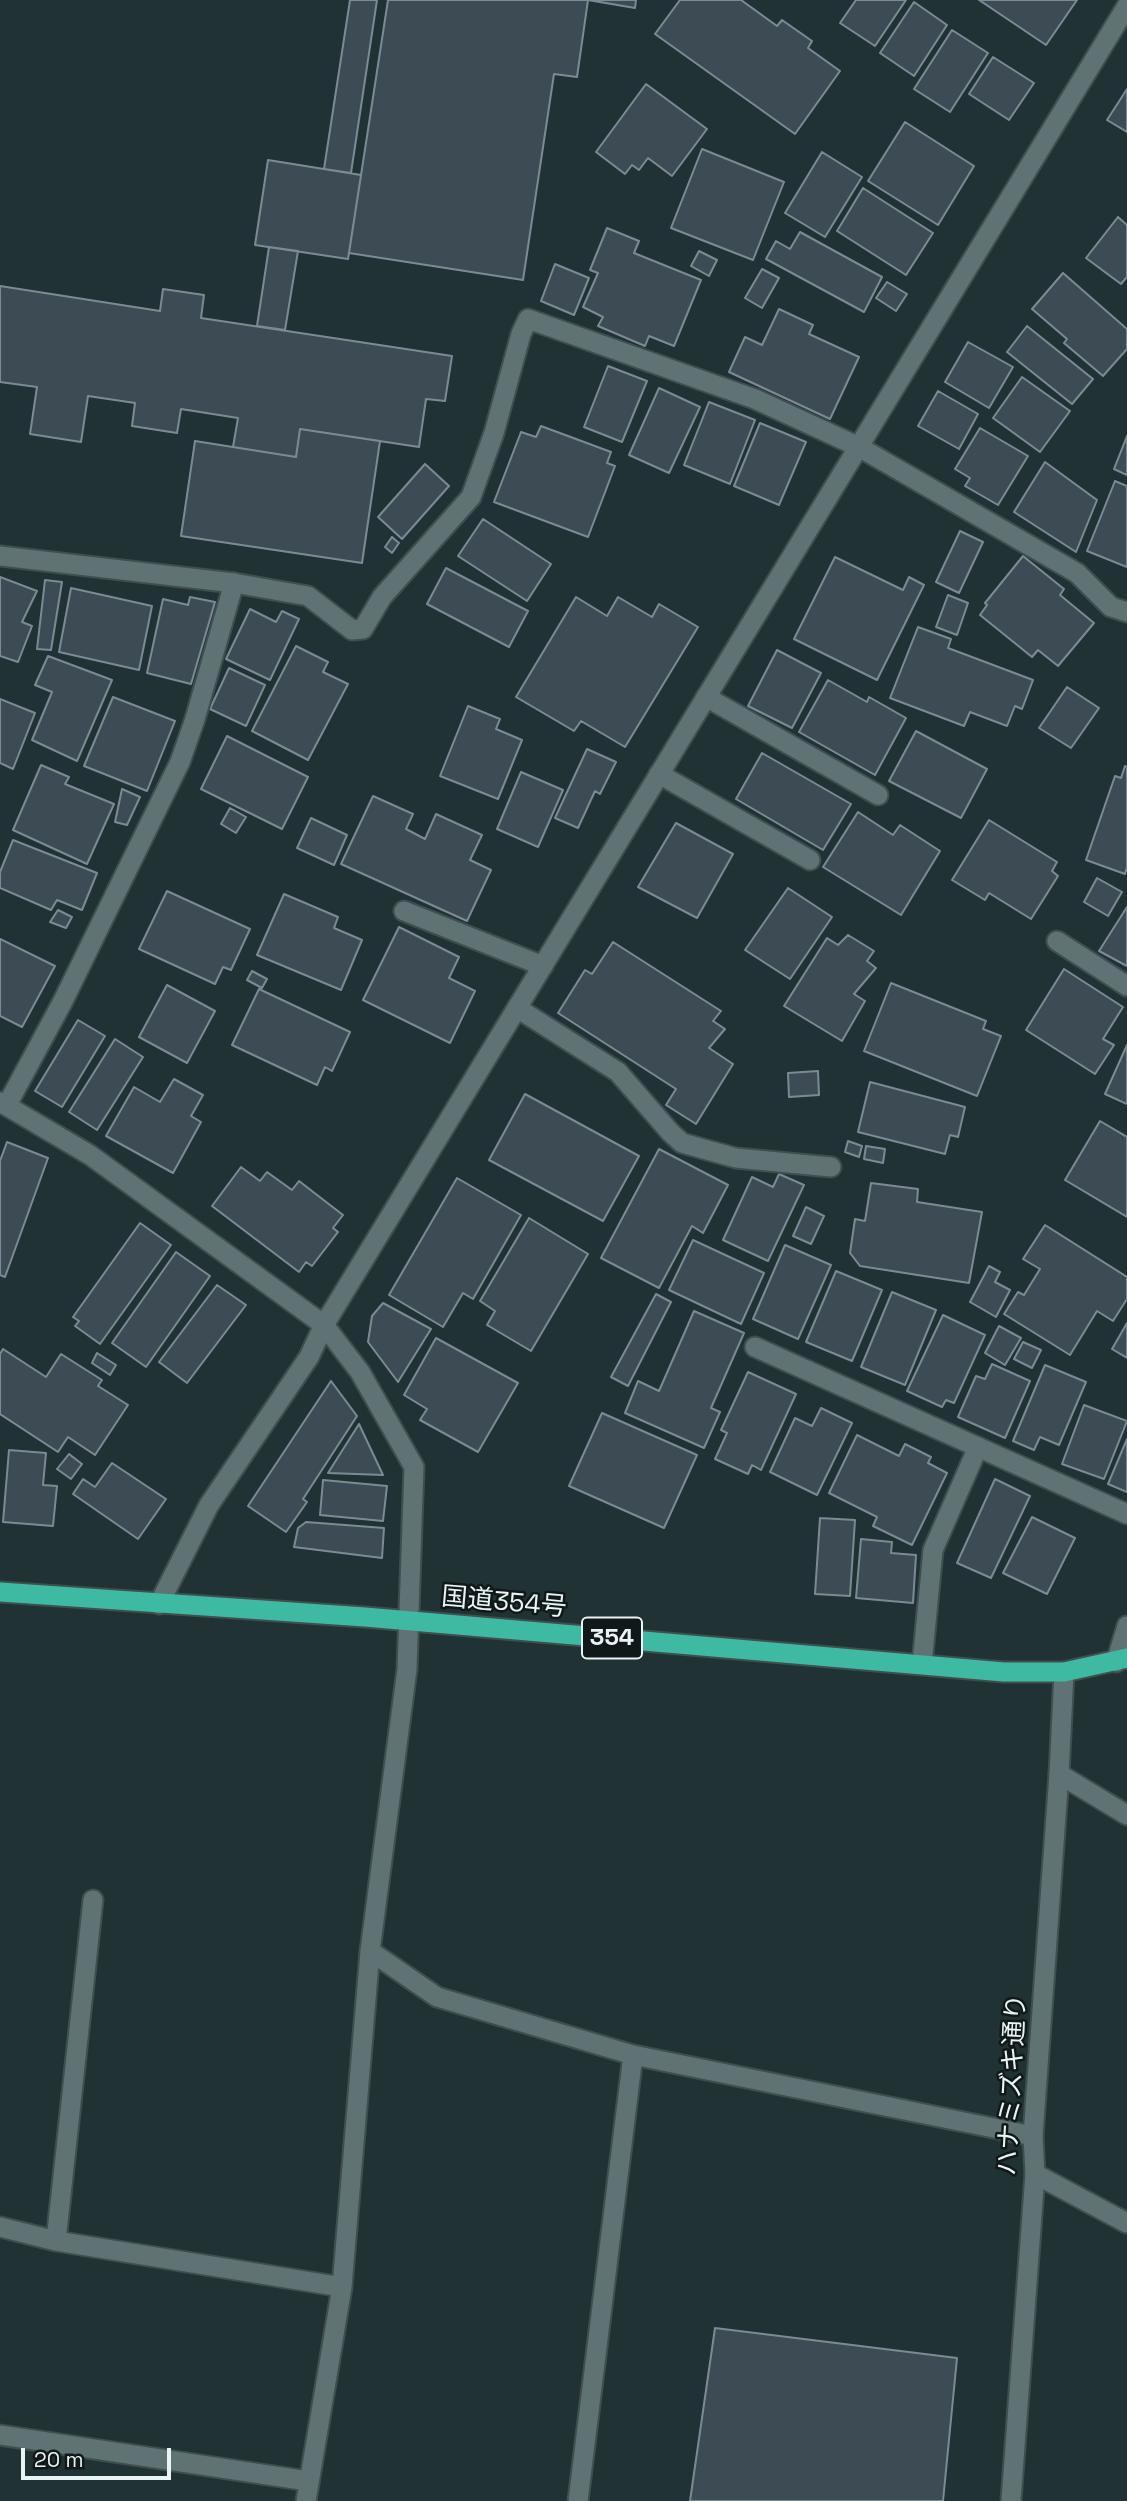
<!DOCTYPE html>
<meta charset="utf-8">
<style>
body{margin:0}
#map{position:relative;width:1127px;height:2501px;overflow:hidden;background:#213234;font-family:"Space Grotesk",sans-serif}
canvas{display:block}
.scale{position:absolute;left:21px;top:2448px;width:150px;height:32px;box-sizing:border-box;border:4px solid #e9f4f5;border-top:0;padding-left:9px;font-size:21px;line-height:24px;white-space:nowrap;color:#e9f4f5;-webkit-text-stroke:5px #111819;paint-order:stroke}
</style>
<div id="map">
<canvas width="1127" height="2501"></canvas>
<div class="scale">20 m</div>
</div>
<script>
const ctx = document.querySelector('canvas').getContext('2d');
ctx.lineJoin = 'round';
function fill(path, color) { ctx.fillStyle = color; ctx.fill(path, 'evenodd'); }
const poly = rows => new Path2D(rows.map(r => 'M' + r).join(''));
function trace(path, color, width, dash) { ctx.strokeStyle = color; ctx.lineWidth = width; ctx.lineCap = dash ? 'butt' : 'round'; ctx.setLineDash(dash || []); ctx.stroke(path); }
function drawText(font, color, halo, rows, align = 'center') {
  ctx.font = font + ' "Space Grotesk","Noto Sans JP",sans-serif'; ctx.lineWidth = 5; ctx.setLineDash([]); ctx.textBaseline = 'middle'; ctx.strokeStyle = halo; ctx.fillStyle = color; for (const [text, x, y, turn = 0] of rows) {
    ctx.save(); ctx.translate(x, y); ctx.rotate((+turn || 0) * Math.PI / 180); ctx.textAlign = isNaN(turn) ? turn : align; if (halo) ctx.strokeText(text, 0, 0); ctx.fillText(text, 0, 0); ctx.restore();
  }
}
const building = poly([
 [350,0,377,0,351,173,324,169,350,0],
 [388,0,588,0,577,77,554,74,523,280,349,253,388,0],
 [588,0,636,0,635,8,588,0],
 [680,0,741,0,777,26,782,20,812,41,808,48,840,71,795,134,655,34,680,0],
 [856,0,906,0,875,46,840,23,856,0],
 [979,0,1077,0,1046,45,979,0],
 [914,2,947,25,914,76,880,53,914,2],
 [952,30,988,53,950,112,914,89,952,30],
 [993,57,1034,83,1009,120,969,94,993,57],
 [646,84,707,129,672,176,648,158,639,170,632,165,625,174,596,152,646,84],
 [1127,89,1127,132,1107,120,1127,89],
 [905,122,974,166,938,225,868,181,905,122],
 [702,149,784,182,753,260,671,228,702,149],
 [822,152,862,177,825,237,785,213,822,152],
 [268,160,361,175,348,259,255,245,268,160],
 [863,188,933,233,906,275,837,231,863,188],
 [1118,217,1127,225,1127,277,1121,284,1086,258,1118,217],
 [607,228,639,241,634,253,701,280,674,346,649,336,645,346,598,326,603,317,583,307,598,273,590,270,607,228],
 [800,232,882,277,864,312,766,259,776,241,790,249,800,232],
 [269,247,298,251,285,330,257,326,269,247],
 [699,251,717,260,709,276,691,266,699,251],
 [555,264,589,278,574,315,541,301,555,264],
 [762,269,779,278,762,308,745,298,762,269],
 [1063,273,1127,329,1127,349,1103,376,1064,343,1067,339,1032,309,1063,273],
 [887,282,907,294,896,311,876,298,887,282],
 [0,286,160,311,163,289,204,295,201,318,452,356,445,401,426,399,419,447,300,429,296,457,233,447,238,418,181,409,177,433,132,426,135,403,88,396,81,442,30,434,37,387,0,382,0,286],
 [779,309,813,325,809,334,859,357,830,419,729,372,745,337,762,345,779,309],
 [1027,326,1093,379,1072,404,1007,352,1027,326],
 [968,342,1013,367,989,408,945,382,968,342],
 [608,366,647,381,622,442,584,427,608,366],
 [1022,377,1070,411,1040,452,993,418,1022,377],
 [659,388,700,407,669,473,629,455,659,388],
 [938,391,978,414,959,449,918,426,938,391],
 [709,402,755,420,730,484,684,465,709,402],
 [760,423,806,442,779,505,734,486,760,423],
 [541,426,611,452,607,463,615,466,588,537,494,502,521,432,536,437,541,426],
 [980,428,1028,456,998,505,965,486,970,478,955,469,980,428],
 [300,429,380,441,362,563,181,536,195,441,296,457,300,429],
 [1127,436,1127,475,1114,469,1127,436],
 [1045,462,1097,500,1076,552,1014,512,1045,462],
 [425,464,449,486,402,539,378,517,425,464],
 [1115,481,1127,486,1127,567,1087,551,1115,481],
 [483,519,551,564,527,601,458,556,483,519],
 [960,531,983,542,959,593,936,582,960,531],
 [392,537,399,543,392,553,385,547,392,537],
 [1023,556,1064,589,1060,595,1094,623,1058,666,1038,650,1032,657,980,615,987,605,985,603,1023,556],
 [835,557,903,590,909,577,924,585,877,680,794,639,835,557],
 [446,568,528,611,509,647,427,604,446,568],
 [0,577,37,591,22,622,32,626,18,662,0,656,0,577],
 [45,580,62,582,51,650,37,649,45,580],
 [71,588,152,606,139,670,59,652,71,588],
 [948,595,968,603,957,635,936,627,948,595],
 [190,597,215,602,191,684,147,673,163,599,188,605,190,597],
 [576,597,607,616,618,597,652,617,659,604,698,627,625,747,581,721,574,731,516,697,576,597],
 [250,609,276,622,282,611,299,619,270,680,226,659,250,609],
 [918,627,951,639,948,648,1033,680,1022,709,1015,706,1007,726,970,712,964,726,890,698,918,627],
 [296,646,328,662,323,672,348,684,308,760,252,731,296,646],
 [777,650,821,673,792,728,748,706,777,650],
 [48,656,112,680,77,761,32,740,52,692,35,685,48,656],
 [229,668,265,685,246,726,210,709,229,668],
 [828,680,867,702,869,697,906,718,875,775,799,732,828,680],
 [1067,687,1099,708,1071,748,1039,728,1067,687],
 [113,697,175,721,147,791,84,766,113,697],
 [0,699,35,713,13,769,0,763,0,699],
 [468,706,500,719,496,729,522,740,498,799,440,776,468,706],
 [916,731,987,769,961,818,889,781,916,731],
 [227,736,308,777,282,829,201,789,227,736],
 [587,749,616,762,600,794,595,791,578,828,555,818,587,749],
 [762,753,851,804,823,850,736,799,762,753],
 [41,765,69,777,65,784,114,804,87,864,13,830,41,765],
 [1125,766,1127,767,1127,867,1125,874,1086,860,1115,776,1121,778,1125,766],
 [521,772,563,790,538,847,497,829,521,772],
 [122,789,140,797,127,825,115,822,122,789],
 [373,796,413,814,406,829,425,839,436,814,482,835,470,860,491,870,467,921,341,864,373,796],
 [230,808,246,817,236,833,221,824,230,808],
 [858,812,893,835,900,825,940,851,901,915,823,867,858,812],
 [311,818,347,835,334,865,297,848,311,818],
 [989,820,1057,862,1052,871,1058,876,1031,919,989,893,985,900,952,880,989,820],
 [676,823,733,854,697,918,638,887,676,823],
 [13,840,97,873,82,910,57,900,51,910,0,888,0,872,13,840],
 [1097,878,1122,892,1108,916,1084,902,1097,878],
 [788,888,832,917,790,979,745,950,788,888],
 [167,891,250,929,231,970,223,967,215,984,139,949,167,891],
 [284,894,338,917,334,928,362,940,341,990,257,955,284,894],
 [1127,907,1127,966,1099,951,1127,907],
 [58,910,72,917,66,928,50,922,58,910],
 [399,927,459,957,449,978,475,991,450,1043,363,1000,399,927],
 [848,935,874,951,867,961,876,968,854,994,865,1001,842,1041,784,1006,827,938,838,945,848,935],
 [0,939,55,966,22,1027,0,1016,0,939],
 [613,942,721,1011,713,1021,725,1029,709,1048,733,1064,696,1124,666,1105,676,1089,558,1013,585,970,592,974,613,942],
 [1064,969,1123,1007,1103,1039,1114,1045,1095,1074,1026,1030,1064,969],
 [252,971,267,979,262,988,247,980,252,971],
 [891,983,986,1021,983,1029,1001,1036,977,1096,864,1051,891,983],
 [167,985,215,1011,187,1063,139,1037,167,985],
 [259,989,350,1032,332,1071,325,1067,317,1085,232,1045,259,989],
 [78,1020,105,1036,62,1107,35,1091,78,1020],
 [115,1039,143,1057,97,1130,69,1112,115,1039],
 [1127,1045,1127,1104,1105,1094,1127,1045],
 [818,1071,819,1095,789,1097,788,1073,818,1071],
 [174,1079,203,1095,191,1116,201,1122,173,1173,106,1136,134,1087,160,1102,174,1079],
 [870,1082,965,1107,958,1137,950,1135,945,1154,858,1132,870,1082],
 [525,1094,639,1156,603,1221,489,1160,525,1094],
 [1100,1121,1127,1137,1127,1217,1065,1180,1100,1121],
 [848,1141,862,1146,859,1157,845,1152,848,1141],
 [7,1142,48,1158,5,1277,0,1275,0,1161,7,1142],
 [866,1146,885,1149,883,1163,864,1159,866,1146],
 [659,1149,728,1185,703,1233,692,1226,659,1288,601,1258,659,1149],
 [241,1167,260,1181,267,1172,292,1190,299,1181,343,1215,333,1228,338,1232,312,1266,306,1262,299,1272,212,1206,241,1167],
 [779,1174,804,1185,768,1261,723,1240,752,1177,773,1187,779,1174],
 [457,1178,521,1215,473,1299,463,1293,443,1327,389,1295,457,1178],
 [871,1183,918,1189,917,1202,982,1212,969,1283,860,1266,850,1253,855,1219,865,1221,871,1183],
 [806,1207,824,1216,811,1244,793,1236,806,1207],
 [529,1218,588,1254,531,1351,487,1325,495,1311,480,1301,529,1218],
 [140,1223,171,1245,100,1344,75,1326,79,1321,73,1317,140,1223],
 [1045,1225,1127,1277,1127,1299,1113,1321,1097,1311,1070,1355,1004,1314,1018,1292,1024,1295,1040,1269,1023,1259,1045,1225],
 [693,1240,764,1273,741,1324,669,1290,693,1240],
 [785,1245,831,1265,798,1339,753,1319,785,1245],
 [176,1252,210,1276,146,1367,112,1343,176,1252],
 [989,1266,1000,1272,995,1282,1010,1290,996,1317,970,1302,989,1266],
 [836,1271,882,1290,852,1361,806,1342,836,1271],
 [217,1285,246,1305,187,1383,159,1362,217,1285],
 [892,1292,936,1310,905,1385,861,1367,892,1292],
 [656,1294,671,1302,628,1386,611,1377,656,1294],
 [383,1303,431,1329,398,1382,368,1342,372,1316,383,1303],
 [694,1311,744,1333,711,1408,720,1412,704,1448,625,1413,638,1381,659,1391,694,1311],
 [943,1315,985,1335,954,1403,946,1400,942,1407,907,1391,943,1315],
 [1127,1323,1127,1358,1112,1349,1127,1323],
 [999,1326,1021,1338,1005,1365,985,1353,999,1326],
 [436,1338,518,1383,478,1452,420,1420,427,1409,404,1395,436,1338],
 [1023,1342,1041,1350,1032,1368,1014,1359,1023,1342],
 [3,1349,46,1377,61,1354,102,1380,98,1386,128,1405,95,1455,68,1437,58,1452,0,1414,0,1354,3,1349],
 [97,1353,116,1365,110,1375,92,1363,97,1353],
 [992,1364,1030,1381,1005,1438,958,1417,976,1376,985,1379,992,1364],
 [1045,1365,1086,1382,1059,1445,1040,1437,1034,1450,1013,1441,1045,1365],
 [748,1372,796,1394,761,1470,752,1465,748,1474,715,1459,727,1433,721,1430,748,1372],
 [331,1381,357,1416,303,1499,307,1502,286,1532,248,1506,331,1381],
 [1084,1405,1127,1421,1104,1479,1062,1464,1084,1405],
 [821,1408,852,1423,817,1495,770,1472,795,1418,812,1426,821,1408],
 [602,1413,697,1455,664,1528,569,1486,602,1413],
 [359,1424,383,1475,328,1473,359,1424],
 [857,1435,899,1456,905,1444,931,1457,928,1463,947,1473,912,1545,873,1526,877,1517,829,1493,857,1435],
 [1127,1439,1127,1492,1108,1484,1127,1439],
 [9,1450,46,1453,43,1485,57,1486,53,1526,3,1522,9,1450],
 [69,1454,82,1464,71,1479,57,1469,69,1454],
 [112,1463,166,1499,138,1539,73,1494,83,1479,95,1487,112,1463],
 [995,1479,1030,1496,991,1578,957,1563,995,1479],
 [323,1480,387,1486,383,1521,320,1515,323,1480],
 [1032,1517,1075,1538,1047,1594,1003,1573,1032,1517],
 [820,1518,855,1520,850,1596,815,1594,820,1518],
 [306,1522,384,1528,382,1558,294,1547,298,1528,306,1522],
 [861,1539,892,1542,891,1553,916,1555,913,1603,856,1598,861,1539],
 [715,2328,957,2358,943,2501,690,2501,715,2328]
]);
fill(building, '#3d4c54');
trace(building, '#7b8b94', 2);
const service = poly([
 [706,697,878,795],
 [659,774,810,860],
 [404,911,543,966],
 [1057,941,1127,986],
 [517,1008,618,1072,670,1132,682,1143,736,1158,831,1167],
 [7,1105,63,1001,180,762,195,719,234,583],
 [922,1664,933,1550,978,1447]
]);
const minor = poly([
 [0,556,234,583,308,596,352,630,363,629,382,597,471,497,494,433,521,334,528,319,755,399,859,447,1077,573,1111,607,1127,612],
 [0,1102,90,1155,324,1325,360,1372,414,1467,407,1669,370,1951,342,2287,306,2501],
 [755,1347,1127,1514],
 [159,1604,209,1505,309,1357,324,1325,1127,6],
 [1116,1662,1127,1626],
 [1059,1774,1127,1815],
 [370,1951,437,1997,633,2055,1033,2136],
 [1035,2174,1127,2223],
 [0,2227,56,2241,342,2287],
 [56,2241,93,1900],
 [0,2435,308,2481],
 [578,2501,633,2055]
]);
const tertiary = poly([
 [1011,2501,1035,2174,1033,2136,1059,1774,1064,1672]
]);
const trunk = poly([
 [0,1592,365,1617,1004,1672,1064,1672,1127,1658]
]);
trace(service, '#3f4e4f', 23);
trace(minor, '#3f4e4f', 23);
trace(tertiary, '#3f4e4f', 23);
trace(trunk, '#3f4e4f', 23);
trace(service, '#5f7274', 19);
trace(minor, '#5f7274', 19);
trace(tertiary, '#5f7274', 19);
trace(trunk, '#3ebaa2', 19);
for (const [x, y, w] of [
 [612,1638,60]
]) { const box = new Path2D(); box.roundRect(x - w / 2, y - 20.5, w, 41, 5); ctx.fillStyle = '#111819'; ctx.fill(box); trace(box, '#e9f4f5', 2); }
drawText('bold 24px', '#e9f4f5', null, [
 ["354",612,1638]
]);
drawText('26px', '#e9f4f5', '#111819', [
 ["国道354号",504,1603,5],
 ["ハナミズキ通り",1013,2085,-87]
]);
</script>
